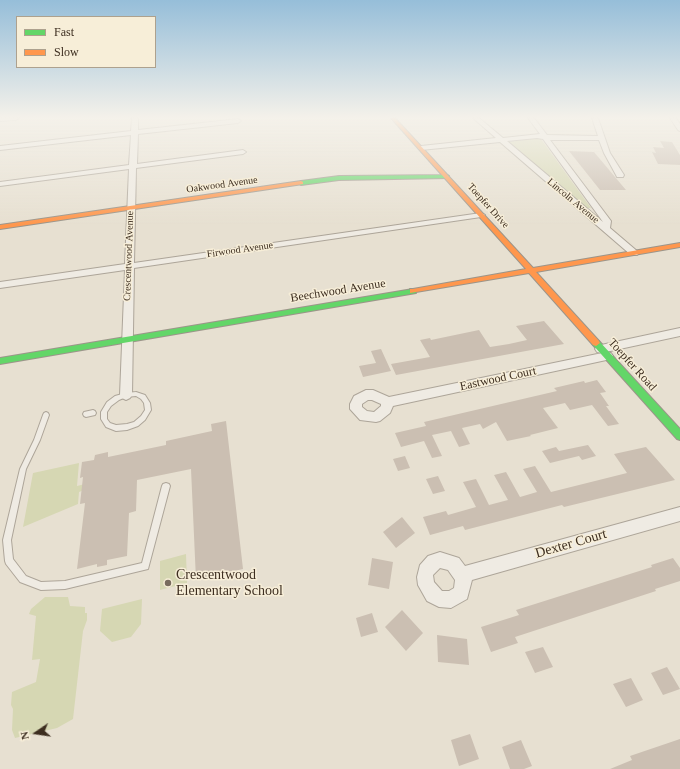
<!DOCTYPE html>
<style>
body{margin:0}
#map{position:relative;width:680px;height:769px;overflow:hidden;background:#e7e0d1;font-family:Georgia,serif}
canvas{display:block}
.legend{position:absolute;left:16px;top:16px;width:140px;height:52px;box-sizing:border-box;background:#f7eed8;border:1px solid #ada18e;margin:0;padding:5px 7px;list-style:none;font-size:12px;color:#3d2e20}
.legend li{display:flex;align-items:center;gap:8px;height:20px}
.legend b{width:20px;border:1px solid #ada18e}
.north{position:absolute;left:16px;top:713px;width:40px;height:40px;-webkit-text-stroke:3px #f7eed8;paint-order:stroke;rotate:257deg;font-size:11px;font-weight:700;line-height:16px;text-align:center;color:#3d2e20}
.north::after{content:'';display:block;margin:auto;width:14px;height:18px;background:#3d2e20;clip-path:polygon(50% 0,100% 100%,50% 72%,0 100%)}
</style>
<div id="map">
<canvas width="680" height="769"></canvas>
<ul class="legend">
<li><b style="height:5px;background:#63d668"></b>Fast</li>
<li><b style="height:5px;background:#ff974d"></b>Slow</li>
</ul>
<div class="north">N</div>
</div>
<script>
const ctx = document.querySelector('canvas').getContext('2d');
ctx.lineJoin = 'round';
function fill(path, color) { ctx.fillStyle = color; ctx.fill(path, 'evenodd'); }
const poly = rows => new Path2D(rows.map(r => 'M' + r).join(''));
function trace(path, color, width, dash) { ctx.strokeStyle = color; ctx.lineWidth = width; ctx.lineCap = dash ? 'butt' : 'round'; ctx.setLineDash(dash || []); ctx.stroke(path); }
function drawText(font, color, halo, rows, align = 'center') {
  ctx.font = font + ' Georgia,serif'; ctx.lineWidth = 3; ctx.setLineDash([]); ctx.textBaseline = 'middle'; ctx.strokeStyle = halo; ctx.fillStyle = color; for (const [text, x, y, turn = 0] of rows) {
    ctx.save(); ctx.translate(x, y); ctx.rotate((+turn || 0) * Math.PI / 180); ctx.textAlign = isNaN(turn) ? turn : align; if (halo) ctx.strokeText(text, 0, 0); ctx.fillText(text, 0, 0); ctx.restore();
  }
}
fill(poly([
 [538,138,541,139,591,208,587,208,508,142],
 [79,463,77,486,85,484,84,490,79,492,78,504,23,527,33,473],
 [186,554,187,583,160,590,160,561],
 [45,597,68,597,70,606,85,607,85,613,87,613,87,620,83,631,73,719,57,728,15,738,12,730,13,709,11,705,12,692,36,682,40,659,32,660,36,616,29,614,31,609],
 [142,599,141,624,131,637,112,642,100,631,102,609]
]), '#d6d7b3');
fill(poly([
 [660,141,672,142,680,155,680,165,658,164,652,152,656,153,653,147,664,148],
 [569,151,594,152,626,190,600,190],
 [544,321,564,344,396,375,391,364,430,357,420,340,430,338,431,340,479,330,490,347,509,344,527,340,516,326],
 [381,349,391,371,363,377,359,366,376,363,371,351],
 [597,380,606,392,600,393,609,406,606,406,619,424,608,426,592,405,570,410,565,403,543,408,558,428,530,435,531,436,507,441,496,422,483,429,480,424,462,428,470,444,459,447,451,431,432,435,442,456,432,458,424,441,401,447,395,433,426,426,424,422,557,391,554,388,584,381,585,383],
 [226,421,243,569,196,580,191,469,137,480,136,511,129,513,127,556,107,560,107,565,97,567,97,564,77,569,85,503,80,504,83,477,80,478,82,462,94,460,95,455,108,452,108,457,166,445,166,441,212,431,211,424],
 [588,445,596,456,582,460,579,456,550,463,542,451,556,447,559,451],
 [646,447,675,480,564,507,562,505,465,530,463,526,430,535,423,517,446,511,448,515,476,507,463,482,476,479,489,505,508,500,494,475,506,472,520,497,537,492,523,469,535,466,551,492,627,473,614,454],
 [405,456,410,468,398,471,393,459],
 [438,476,445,491,433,494,426,479],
 [402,517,415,533,396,548,383,532],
 [372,558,393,562,389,589,368,585],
 [673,558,680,568,680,581,655,589,656,591,515,637,518,643,491,652,481,627,519,615,516,610,652,567,651,565],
 [402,610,423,633,406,651,385,627],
 [372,613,378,632,361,637,356,618],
 [437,635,467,639,469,665,438,662],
 [543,647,553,667,535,673,525,652],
 [667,667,680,689,663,695,651,673],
 [631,678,643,700,626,707,613,684],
 [470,734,479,759,459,766,451,740],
 [680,739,680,769,610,769,632,760,630,756],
 [521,740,532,766,524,769,510,769,502,747]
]), '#cbbfb2');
const lane = poly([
 [136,392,145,395,150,403,151,410,145,420,138,426,127,430,116,431,106,427,101,419,101,412,107,402,115,396,126,393,136,392],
 [136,396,141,399,144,403,145,410,141,416,134,422,127,424,116,425,110,423,107,419,107,412,111,406,119,400,126,397,136,396],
 [93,410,95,411,96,413,95,415,86,417,84,416,83,414,84,412,93,410],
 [46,412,48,413,49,415,40,440,26,469,11,540,13,559,26,576,41,582,65,581,142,563,162,486,163,484,166,483,169,484,170,486,148,569,65,589,41,590,20,582,6,564,5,561,3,540,20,469,34,440,43,415,44,413,46,412]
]);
const street = poly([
 [0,118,19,118,16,120,0,121,0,118],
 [132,118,138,118,138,130,238,119,241,121,238,123,138,134,137,164,243,150,246,152,243,154,136,168,134,263,481,213,485,215,481,217,134,268,132,395,130,398,126,400,122,398,120,395,125,270,0,288,0,282,125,264,129,169,0,186,0,182,129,165,131,135,0,150,0,146,131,131,132,118],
 [473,118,479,118,503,138,540,134,528,118,534,118,547,135,598,136,592,118,598,118,610,153,624,175,623,177,617,177,616,175,604,153,599,140,550,140,611,221,610,228,637,251,639,253,637,255,631,255,500,142,421,150,418,148,421,146,496,138,473,118],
 [537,138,543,139,603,222,507,141,537,138],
 [670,118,676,118,680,124,680,131,678,130,670,118],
 [680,328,680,336,601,353,597,352,595,349,597,346,601,345,680,328],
 [607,352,611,353,613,356,611,359,393,406,390,413,380,421,376,422,360,420,350,409,350,404,354,396,366,390,373,390,389,397,607,352],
 [368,400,372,400,381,404,381,406,374,412,367,411,362,407,362,404,368,400],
 [680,507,680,521,472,580,467,599,451,608,439,607,427,601,418,585,417,577,420,565,428,556,440,552,459,558,465,566,680,507],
 [440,568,448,570,455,580,454,588,449,591,442,591,434,582,433,575,440,568]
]);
const fast = poly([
 [447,175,449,176,449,178,339,180,301,185,298,183,301,181,339,176,447,175],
 [413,289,416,289,416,293,0,364,0,358,413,289],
 [596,340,599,341,680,429,680,440,677,439,593,345,592,343,596,340]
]);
const slow = poly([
 [391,118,395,118,533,268,680,243,680,247,536,272,599,341,600,343,596,346,593,345,529,273,410,293,410,289,413,289,526,269,391,118],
 [301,181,303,182,303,184,0,229,0,225,301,181]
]);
trace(lane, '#ada599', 2);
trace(street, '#ada599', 2);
trace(fast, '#9c958a', 2);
trace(slow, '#9c958a', 2);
fill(lane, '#efebe3');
fill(street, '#efebe3');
fill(fast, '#63d668');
fill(slow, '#ff974d');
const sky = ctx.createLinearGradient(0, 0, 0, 225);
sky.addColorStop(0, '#96bed9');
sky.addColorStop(0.52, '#f4f1ea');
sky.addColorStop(1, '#f4f1ea00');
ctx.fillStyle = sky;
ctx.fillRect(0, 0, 680, 225);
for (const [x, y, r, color] of [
 [168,583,4,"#786c5e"]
]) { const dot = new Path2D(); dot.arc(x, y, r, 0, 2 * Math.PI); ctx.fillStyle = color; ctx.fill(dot); trace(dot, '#f7eed8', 1.5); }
drawText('10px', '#3d2e20', '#f7eed8', [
 ["Oakwood Avenue",222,185,-8],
 ["Lincoln Avenue",573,201,40],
 ["Toepfer Drive",488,206,48],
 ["Firwood Avenue",240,250,-8],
 ["Crescentwood Avenue",129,256,-88]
]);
drawText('12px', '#3d2e20', '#f7eed8', [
 ["Beechwood Avenue",338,291,-9],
 ["Toepfer Road",632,365,48],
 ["Eastwood Court",498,379,-12]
]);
drawText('14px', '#3d2e20', '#f7eed8', [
 ["Dexter Court",571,544,-16]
]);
drawText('14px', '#3d2e20', '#f7eed8', [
 ["Crescentwood",176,575],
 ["Elementary School",176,591]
], 'left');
</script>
